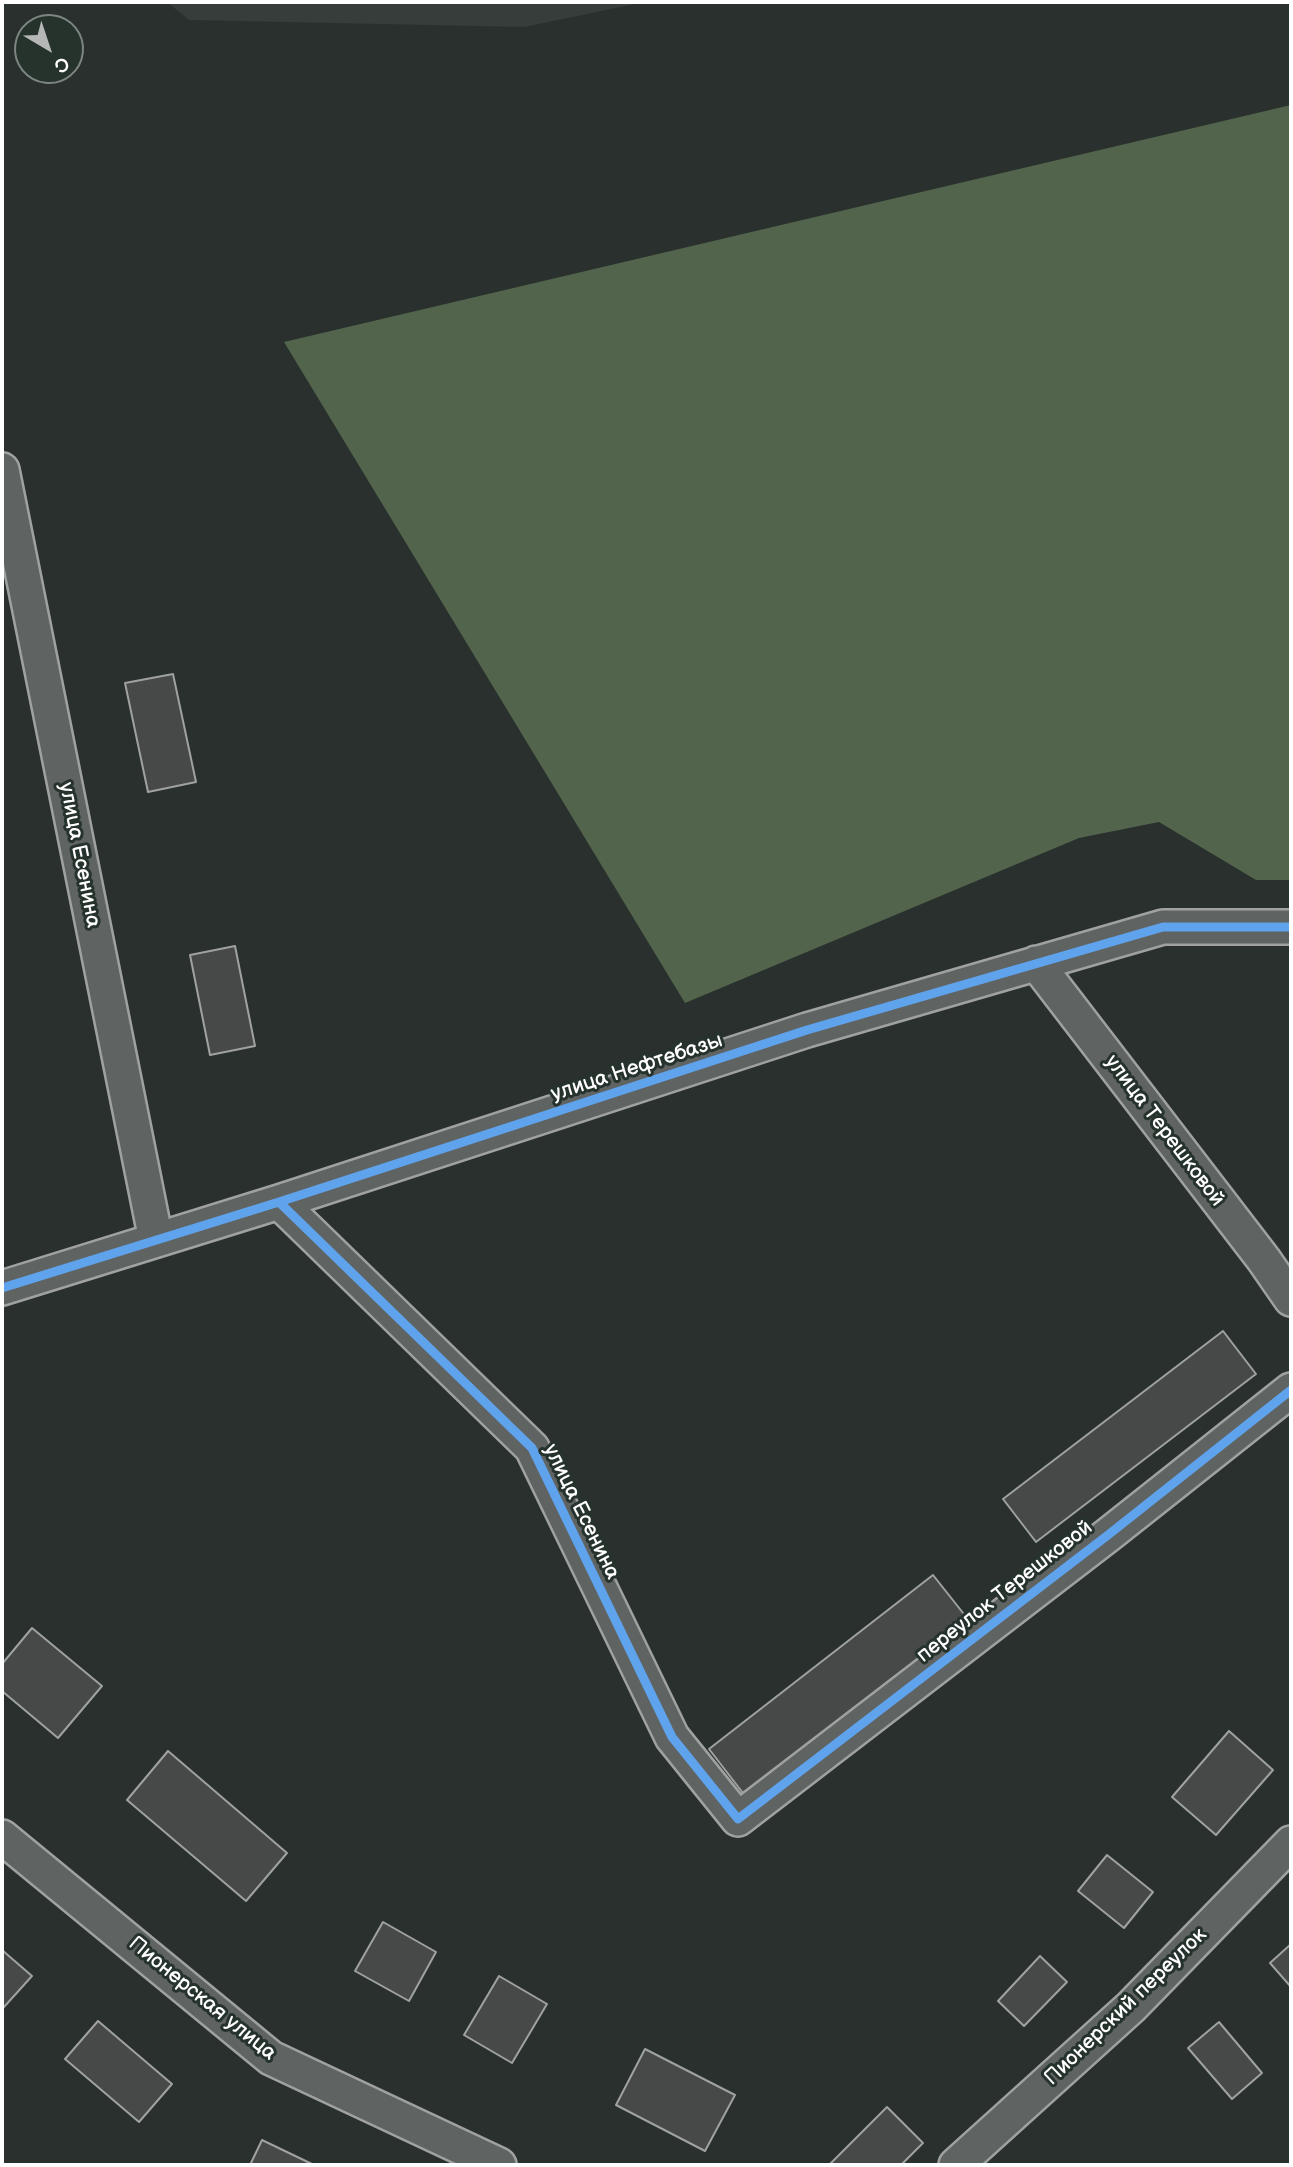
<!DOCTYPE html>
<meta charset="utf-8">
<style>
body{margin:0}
#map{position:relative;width:1293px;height:2167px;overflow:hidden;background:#29302d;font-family:"Balsamiq Sans",sans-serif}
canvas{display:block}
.frame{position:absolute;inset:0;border:4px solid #fff;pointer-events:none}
.north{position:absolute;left:14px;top:14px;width:70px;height:70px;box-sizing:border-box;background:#26332d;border:2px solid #7d8581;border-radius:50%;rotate:141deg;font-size:19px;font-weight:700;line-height:28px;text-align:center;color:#fff}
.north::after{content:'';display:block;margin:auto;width:24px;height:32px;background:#b4b7b6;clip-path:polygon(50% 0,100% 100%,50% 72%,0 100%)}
</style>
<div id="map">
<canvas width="1293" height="2167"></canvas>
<div class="frame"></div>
<div class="north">С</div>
</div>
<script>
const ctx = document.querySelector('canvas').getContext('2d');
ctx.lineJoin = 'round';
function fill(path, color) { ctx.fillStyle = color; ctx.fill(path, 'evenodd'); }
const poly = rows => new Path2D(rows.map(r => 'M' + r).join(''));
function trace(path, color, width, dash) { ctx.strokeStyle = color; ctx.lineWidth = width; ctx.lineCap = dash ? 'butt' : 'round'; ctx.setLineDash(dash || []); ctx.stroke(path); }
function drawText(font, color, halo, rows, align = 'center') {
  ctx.font = font + ' "Balsamiq Sans",sans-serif'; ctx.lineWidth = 6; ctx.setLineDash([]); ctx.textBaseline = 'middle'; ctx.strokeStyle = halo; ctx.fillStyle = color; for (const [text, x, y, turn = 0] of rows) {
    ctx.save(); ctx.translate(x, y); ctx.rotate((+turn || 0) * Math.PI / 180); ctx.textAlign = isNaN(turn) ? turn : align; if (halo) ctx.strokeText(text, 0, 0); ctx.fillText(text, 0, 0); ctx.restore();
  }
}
fill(poly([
 [167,2,645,2,524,27,189,20]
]), '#363d3b');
fill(poly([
 [1291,105,1291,880,1256,880,1159,822,1079,838,685,1003,284,342]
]), '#52654c');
const building = poly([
 [173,674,196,782,148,792,125,683,173,674],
 [235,946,255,1046,210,1055,190,955,235,946],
 [1223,1331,1256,1374,1036,1542,1003,1499,1223,1331],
 [933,1575,971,1623,746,1797,709,1749,933,1575],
 [32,1628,102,1686,58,1738,2,1691,2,1664,32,1628],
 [1229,1731,1273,1770,1216,1835,1172,1797,1229,1731],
 [168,1751,287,1853,246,1901,127,1800,168,1751],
 [1107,1855,1153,1892,1124,1928,1078,1891,1107,1855],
 [383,1922,436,1952,409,2001,355,1971,383,1922],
 [1291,1944,1291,1987,1270,1963,1291,1944],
 [2,1950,32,1976,4,2007,2,2005,2,1950],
 [1040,1956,1067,1982,1024,2026,998,2001,1040,1956],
 [499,1976,547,2004,512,2063,464,2035,499,1976],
 [98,2021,172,2084,139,2122,65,2059,98,2021],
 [1219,2022,1262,2073,1232,2099,1188,2048,1219,2022],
 [645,2049,735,2095,705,2151,616,2105,645,2049],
 [887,2107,923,2143,901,2165,829,2165,887,2107],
 [262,2140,314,2165,250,2165,262,2140]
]);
fill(building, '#474948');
trace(building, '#9fa2a0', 2);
const minor = poly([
 [2,470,156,1240],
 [1036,963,1264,1260,1291,1299],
 [279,1202,532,1448,672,1737,738,1819,1108,1535,1291,1390],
 [2,1288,279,1202,807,1030,1163,927,1291,927],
 [2,1837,271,2058,499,2165],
 [956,2165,1131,2007,1291,1843]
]);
trace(minor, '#9fa2a0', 38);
trace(minor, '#5f6362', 33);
trace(poly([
 [279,1202,532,1448,672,1737,738,1819,1108,1535,1291,1390],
 [2,1288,279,1202,807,1030,1163,927,1291,927]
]), '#60a3ed', 9);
drawText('21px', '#fff', '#26332d', [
 ["улица Есенина",79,855,79],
 ["улица Нефтебазы",637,1068,-18],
 ["улица Терешковой",1164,1131,53],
 ["улица Есенина",581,1512,64],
 ["переулок Терешковой",1005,1592,-38],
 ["Пионерская улица",202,1999,39],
 ["Пионерский переулок",1126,2007,-44]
]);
</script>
